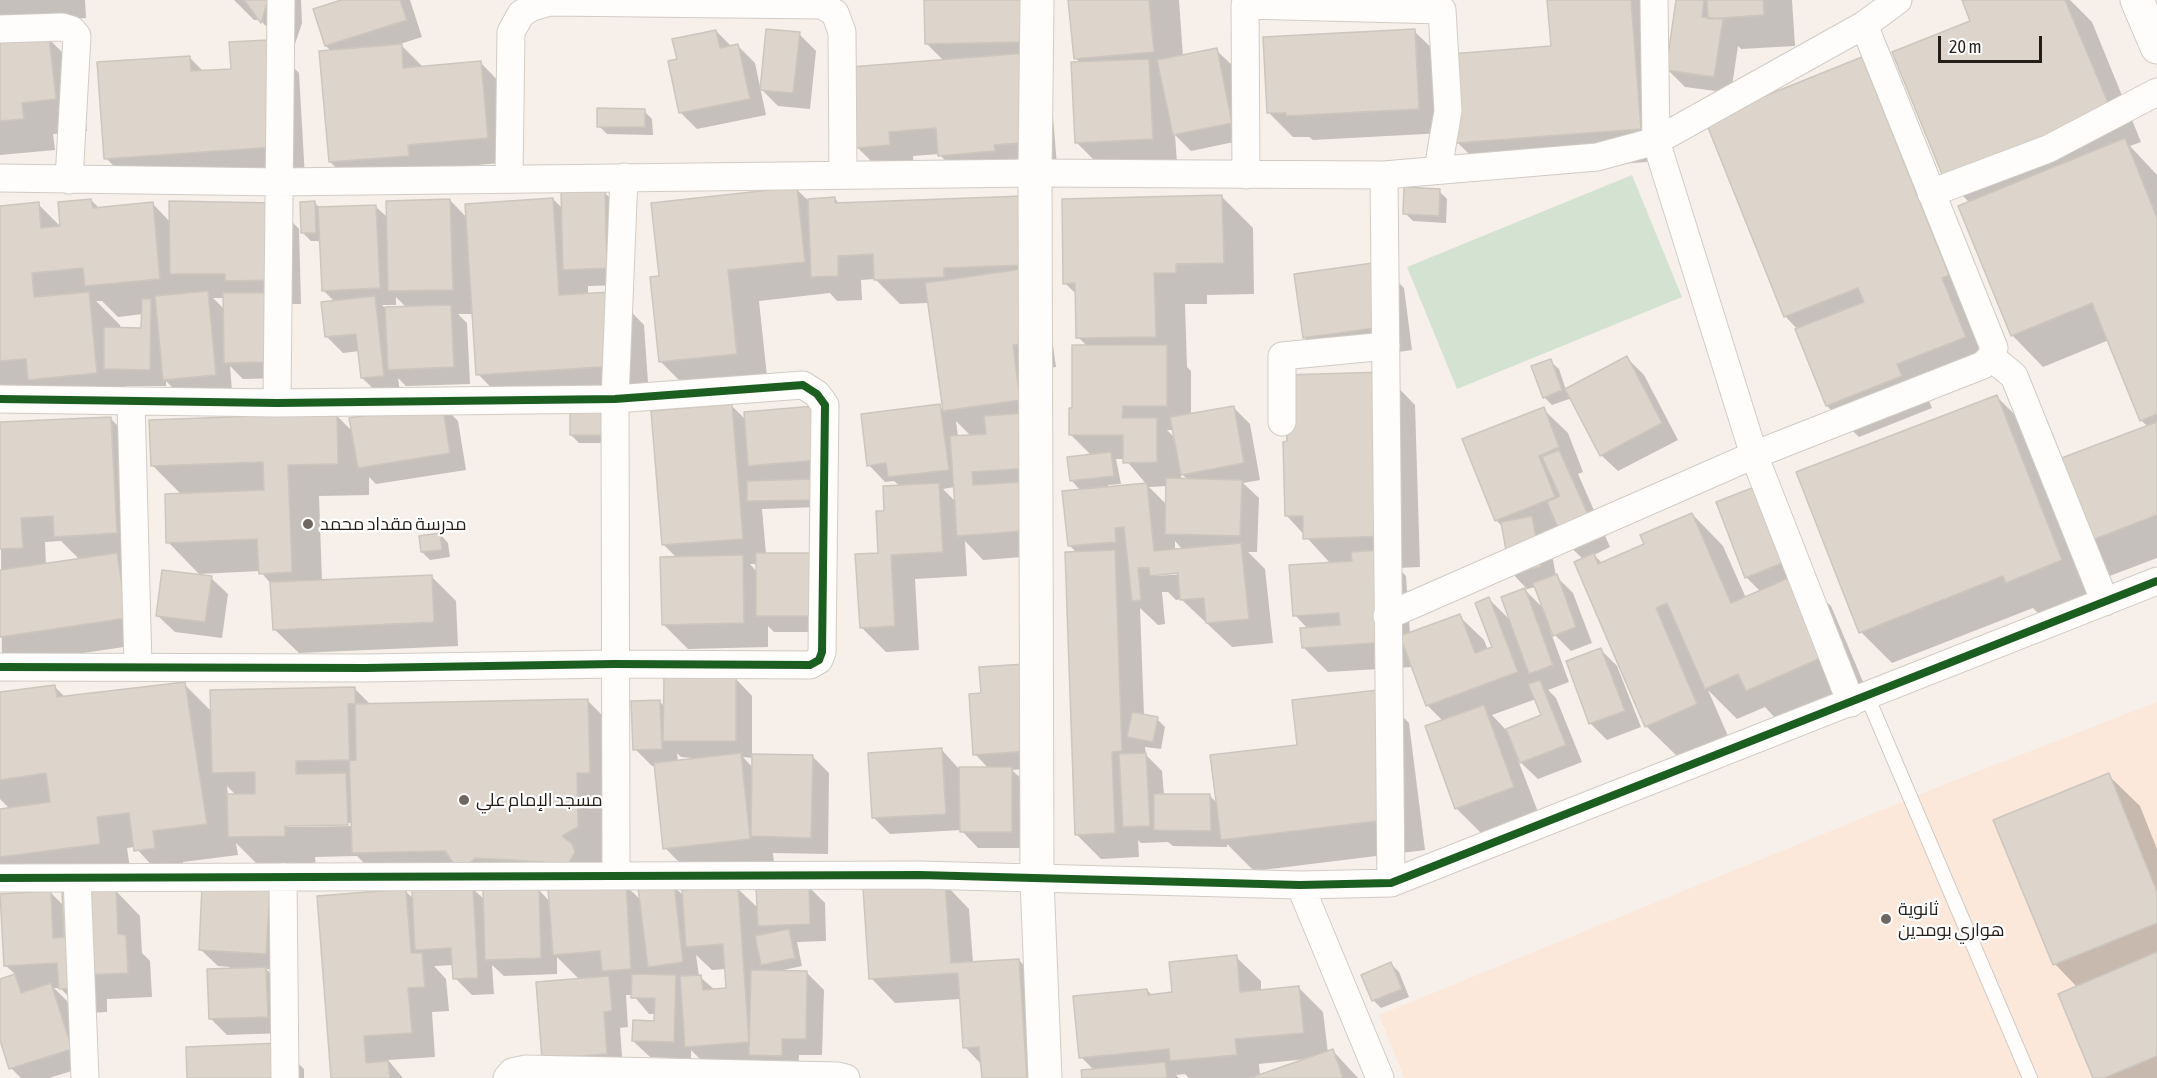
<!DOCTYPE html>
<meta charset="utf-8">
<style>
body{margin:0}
#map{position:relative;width:2157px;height:1078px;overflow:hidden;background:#f7f0ea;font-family:"Asap Condensed",sans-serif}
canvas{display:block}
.scale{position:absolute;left:1938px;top:36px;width:104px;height:27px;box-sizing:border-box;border:3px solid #251d17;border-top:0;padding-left:8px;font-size:18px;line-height:21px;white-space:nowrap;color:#251d17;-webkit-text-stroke:4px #fff;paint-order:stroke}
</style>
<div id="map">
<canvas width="2157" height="1078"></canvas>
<div class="scale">20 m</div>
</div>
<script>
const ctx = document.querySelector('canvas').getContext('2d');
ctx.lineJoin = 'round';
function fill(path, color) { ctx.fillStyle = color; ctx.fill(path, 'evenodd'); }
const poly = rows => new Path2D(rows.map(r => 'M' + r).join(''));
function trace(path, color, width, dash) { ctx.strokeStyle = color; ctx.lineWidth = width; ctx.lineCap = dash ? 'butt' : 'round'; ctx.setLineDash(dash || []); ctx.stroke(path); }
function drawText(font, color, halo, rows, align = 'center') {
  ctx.font = font + ' "Asap Condensed",Cairo,sans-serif'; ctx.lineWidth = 4.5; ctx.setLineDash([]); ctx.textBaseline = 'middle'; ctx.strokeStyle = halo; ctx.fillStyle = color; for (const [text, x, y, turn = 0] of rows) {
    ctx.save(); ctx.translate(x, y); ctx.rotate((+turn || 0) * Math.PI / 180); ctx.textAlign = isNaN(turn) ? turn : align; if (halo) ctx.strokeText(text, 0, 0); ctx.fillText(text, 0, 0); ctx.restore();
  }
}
fill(poly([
 [2157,702,2157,1078,1404,1078,1379,1015,1958,779]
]), '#fbe8da');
fill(poly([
 [1632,175,1682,297,1457,389,1407,267]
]), '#d4e2d1');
fill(poly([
 [0,0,85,0,86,18,0,21],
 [234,0,301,0,302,23,292,53,260,20,254,20],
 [346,0,410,0,422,37,400,44,424,68,481,63,505,88,512,162,432,169,355,186,330,162,331,51,326,46,315,10],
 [926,0,1037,0,1050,79,1057,166,964,180,939,154,913,156,914,169,882,172,857,147,944,61,927,44],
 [1070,0,1179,0,1183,57,1216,50,1233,66,1248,139,1191,151,1175,135,1177,163,1101,167,1076,142,1081,63,1075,58],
 [1549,0,1651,0,1672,160,1489,174,1458,143,1552,48],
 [1678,0,1792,0,1795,46,1741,49,1738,46,1731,93,1685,87,1668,70],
 [1963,0,2070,0,2092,22,2141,142,2130,146,2157,175,2157,558,2107,577,2093,592,2039,614,2033,608,1892,663,1861,632,1996,396,2028,428,2043,467,2148,427,2141,420,2109,340,2043,367,2012,335,1970,203,1945,178,1972,21],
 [716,31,732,47,738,46,755,63,766,115,697,129,680,112,678,61],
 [1414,31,1439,55,1443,133,1313,140,1309,137,1293,137,1269,113],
 [799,34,816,51,810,109,778,106,761,89],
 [49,39,80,70,87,131,53,134,55,150,0,155,0,44],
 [267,41,299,73,305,178,137,190,106,158,189,57,204,72,233,70],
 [1862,59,1893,90,1996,368,1927,396,1932,408,1859,437,1827,406,1798,330,1785,316],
 [644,111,652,119,653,135,607,134,599,126],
 [796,189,810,202,835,199,840,204,1023,197,1046,295,1056,367,1036,370,1049,439,1053,492,1029,494,1048,555,983,560,965,541,967,576,915,579,919,650,886,652,861,627,880,554,886,512,900,486,894,481,885,482,869,465,939,406,945,412,929,303,900,304,875,279,861,280,862,300,837,301,830,293,759,301,768,386,692,393,661,362,660,277],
 [956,421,971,436,958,437],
 [955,487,956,502,943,489],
 [1439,191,1447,199,1446,223,1413,221,1405,213],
 [604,192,621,209,623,285,588,286,588,295,613,293,644,325,649,397,509,406,478,374,474,314,458,314,467,323,470,384,406,386,398,378,400,392,379,394,362,378,360,351,343,353,326,336,335,302,323,290,321,241,311,241,303,233,315,203,320,208,375,206,388,218,450,200,468,219,553,199,563,209],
 [396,297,407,308,386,309,382,305,396,305],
 [1222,197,1253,228,1254,294,1207,295,1207,304,1185,304,1187,367,1191,371,1191,415,1233,407,1250,424,1260,480,1243,483,1259,498,1257,552,1248,552,1265,569,1273,643,1232,647,1181,599,1176,600,1168,592,1162,592,1165,624,1158,625,1140,608,1144,716,1157,719,1165,727,1161,749,1145,747,1146,755,1162,771,1164,795,1210,796,1218,804,1378,692,1409,723,1425,850,1254,871,1227,844,1227,847,1173,846,1168,842,1141,843,1138,840,1139,857,1101,859,1076,834,1077,553,1069,545,1081,491,1071,480,1092,456,1071,435,1088,347,1078,337,1077,295,1065,283],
 [1167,430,1174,430,1176,439],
 [1116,459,1125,459,1147,485,1108,488,1108,485,1121,484],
 [1181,473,1188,480,1181,479],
 [1167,486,1167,505,1149,487],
 [1175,541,1183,550,1175,550],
 [1183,571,1184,574,1156,576,1154,574],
 [91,200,99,208,152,203,170,222,275,204,299,229,301,304,274,304,283,378,243,379,230,366,232,391,181,396,166,381,166,386,126,386,128,405,0,389,0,208,38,204,61,227],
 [213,298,224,298,225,310],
 [96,301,102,301,118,317,143,314,143,330,121,329,120,325],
 [1379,263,1404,288,1412,350,1329,362,1304,337],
 [1627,358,1644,375,1678,440,1618,471,1601,455,1572,398,1552,405,1544,397,1550,361,1559,369,1566,390],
 [1384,373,1415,405,1420,567,1398,568,1406,576,1410,634,1459,616,1484,640,1488,650,1494,648,1489,599,1512,622,1525,590,1545,610,1536,587,1527,589,1511,572,1503,527,1496,520,1543,409,1568,433,1583,472,1578,474,1610,547,1594,555,1602,563,1646,545,1692,514,1723,546,1746,598,1761,592,1746,577,1717,503,1831,606,1864,684,1778,721,1765,707,1737,719,1708,690,1728,736,1678,757,1646,726,1583,559,1566,543,1548,533,1556,576,1573,593,1592,643,1571,651,1550,630,1569,682,1548,690,1556,698,1582,762,1538,779,1518,760,1538,812,1481,833,1456,808,1443,721,1428,706,1413,667,1328,672,1303,647,1308,629,1295,615,1330,563,1287,516,1288,443],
 [1536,699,1543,716,1507,731,1492,715],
 [441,404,458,421,466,470,376,484,369,477,369,495,319,496,322,581,431,576,456,601,458,646,299,653,274,629,272,585,260,571,199,574,168,542,181,494,153,466,336,415,353,432],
 [732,406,746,420,745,414,835,477,809,479,819,489,819,507,762,509,766,554,836,571,836,632,774,632,768,626,768,647,688,649,663,624,677,558,663,544],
 [750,564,757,564,757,572],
 [571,409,613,443,579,443,571,435],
 [110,418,135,443,141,557,121,558,141,579,151,643,2,665,0,424],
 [61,541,80,560,46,565,45,542],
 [440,534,448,543,450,557,430,560,422,552],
 [211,578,228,594,222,638,175,632,158,616],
 [1601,650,1617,666,1641,727,1607,740,1590,723],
 [736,679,752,696,752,755,812,756,829,773,828,854,773,853,774,863,689,872,665,848,656,766,652,766,635,749,659,701,665,707],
 [677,753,681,757,703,759,678,762],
 [743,757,753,758,753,768],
 [184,684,212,712,354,688,371,705,588,701,619,732,609,859,593,867,625,885,642,901,673,886,684,896,737,888,759,909,808,886,825,903,826,941,797,942,802,966,779,971,807,973,824,990,822,1055,799,1055,798,1072,711,1070,691,1050,691,1059,650,1057,633,1041,655,1022,656,1014,649,1014,633,995,626,995,628,1027,620,1028,623,1071,560,1075,580,980,557,957,557,974,504,976,492,965,494,994,472,995,455,978,454,965,434,966,446,979,449,1011,432,1012,435,1057,388,1060,403,1078,333,1078,405,891,414,899,472,888,485,900,484,892,474,882,385,884,357,856,315,857,316,867,261,868,236,843,238,855,183,862,186,879,167,882,135,847,127,848,131,875,0,882,0,811,10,809,0,799,0,693,54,686,66,698],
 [227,786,236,795,228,796],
 [355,823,355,826,286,827,286,824],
 [539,890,550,891,550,902],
 [696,955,712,970,727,969,728,989,715,990,699,976],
 [971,696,1047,767,1012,770,1028,785,1028,848,978,848,961,830,890,834,873,817,942,750,959,769,989,769,975,754],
 [2108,775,2140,806,2157,849,2157,1078,2095,1078,2077,987,2055,964,1995,821],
 [945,884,969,909,973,963,1019,960,1043,985,1050,1078,983,1078,982,1065,965,1047,961,999,895,1003,871,978],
 [116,891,140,916,142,953,150,961,152,997,107,999,107,1012,85,1013,60,988,54,988,67,1001,88,1066,49,1078,21,1078,11,1068,0,1036,0,981,16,975,5,965,51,893,64,906],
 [269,892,286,908,283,970,266,969,282,985,284,1033,227,1035,210,1018,230,967,218,966,201,950],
 [1236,957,1261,981,1261,991,1298,987,1323,1012,1328,1053,1333,1051,1358,1078,1189,1078,1185,1074,1176,1075,1179,1078,1083,1078,1094,1070,1081,1057,1147,990,1153,996,1173,994],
 [1306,1059,1260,1076,1259,1064],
 [1391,964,1399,972,1409,997,1381,1008,1373,1000],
 [279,1045,304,1069,304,1078,189,1078]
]), '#0003');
const building = poly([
 [244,0,268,0,261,23,244,0],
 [341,0,400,0,407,20,325,46,313,9,341,0],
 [924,0,1025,0,1026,42,925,44,924,0],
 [1068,0,1149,0,1154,52,1074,59,1068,0],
 [1547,0,1631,0,1641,129,1456,143,1450,54,1551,46,1547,0],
 [1676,0,1704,0,1702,17,1723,19,1714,77,1666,70,1676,0],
 [1707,0,1763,0,1764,15,1708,19,1707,0],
 [1962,0,2065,0,2111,110,1944,179,1892,52,1970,21,1962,0],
 [766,29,800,32,793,93,760,90,766,29],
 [1415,29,1419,109,1286,116,1286,113,1267,113,1263,37,1415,29],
 [716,30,720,48,738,44,750,99,679,113,668,61,677,59,672,39,716,30],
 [49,37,56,99,22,103,24,119,0,121,0,43,49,37],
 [268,40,275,147,104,159,97,62,190,56,191,71,231,69,229,42,268,40],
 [402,44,403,68,481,61,488,138,408,145,409,156,329,162,319,51,402,44],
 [1217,48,1232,123,1173,135,1157,60,1217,48],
 [1026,53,1033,142,994,145,995,151,938,156,936,128,889,132,890,145,856,148,850,67,1026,53],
 [1862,57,1949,275,1942,278,1966,337,1897,364,1902,376,1826,406,1795,329,1864,302,1858,288,1784,317,1705,120,1862,57],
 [1149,59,1153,139,1075,143,1071,62,1149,59],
 [597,108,645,109,645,127,597,127,597,108],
 [2125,138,2157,218,2157,414,2140,421,2092,303,2011,336,1958,206,2125,138],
 [797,187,805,262,728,270,737,354,659,362,650,277,659,276,651,203,797,187],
 [1404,187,1440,189,1439,216,1403,214,1404,187],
 [605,190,607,268,563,270,561,191,605,190],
 [1222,195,1224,263,1176,264,1176,273,1154,273,1156,337,1076,338,1075,283,1063,284,1062,199,1222,195],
 [1023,196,1026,265,944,268,944,277,874,280,873,254,838,256,838,276,811,277,808,199,835,197,835,203,1023,196],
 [553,198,559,295,613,292,618,366,476,375,465,204,553,198],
 [91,199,93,208,153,202,160,279,85,286,83,268,32,273,34,297,89,292,97,373,28,380,26,359,0,361,0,206,39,202,41,228,60,226,58,202,91,199],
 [450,199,453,290,388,291,386,201,450,199],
 [169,201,275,203,277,280,225,281,225,274,170,274,169,201],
 [315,201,316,233,301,233,300,202,315,201],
 [376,205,380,288,322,291,318,207,376,205],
 [1380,262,1389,326,1303,338,1294,274,1380,262],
 [1022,269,1032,343,1013,345,1020,400,943,411,925,283,1022,269],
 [208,291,216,375,163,380,155,296,208,291],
 [223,293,265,293,267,362,224,363,223,293],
 [375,296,384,376,361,378,356,334,325,337,321,302,375,296],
 [142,299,151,299,150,370,104,369,104,327,141,328,142,299],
 [451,305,454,367,388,370,385,307,451,305],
 [1072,345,1167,345,1167,406,1123,406,1122,418,1157,418,1157,462,1123,463,1123,435,1069,435,1069,408,1072,408,1072,345],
 [1627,356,1662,423,1600,456,1565,389,1627,356],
 [1551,359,1562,390,1543,398,1531,366,1551,359],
 [1384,372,1389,536,1303,539,1303,516,1285,516,1283,442,1287,441,1284,375,1384,372],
 [1997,395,2062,560,2006,583,2003,576,1859,633,1796,472,1997,395],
 [442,403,450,453,358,468,349,418,442,403],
 [732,404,743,539,662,545,651,411,732,404],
 [940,404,949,470,888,477,886,463,867,466,861,414,940,404],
 [814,406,819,460,748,466,744,412,814,406],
 [1234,406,1244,463,1181,475,1170,417,1234,406],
 [570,407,605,408,605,435,570,435,570,407],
 [1544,407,1559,447,1539,456,1555,497,1495,521,1462,439,1544,407],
 [337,413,338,464,288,465,292,572,259,574,257,539,166,543,165,494,264,490,263,462,151,466,149,420,337,413],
 [1025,413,1029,468,972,472,973,485,1020,482,1024,531,957,536,950,436,986,434,984,416,1025,413],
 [111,417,117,533,54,537,53,516,21,518,23,548,0,549,0,422,111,417],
 [2157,422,2157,515,2074,547,2043,465,2157,422],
 [1559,450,1595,530,1565,544,1547,502,1560,496,1542,457,1559,450],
 [1111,452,1114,476,1070,481,1067,457,1111,452],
 [1166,478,1242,480,1240,536,1165,534,1166,478],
 [811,479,812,500,747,501,747,481,811,479],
 [939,483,943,552,891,555,895,626,860,628,855,554,878,553,876,511,884,511,883,486,939,483],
 [1147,483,1154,551,1241,543,1249,619,1206,623,1204,598,1180,600,1178,573,1150,576,1149,568,1138,568,1141,600,1132,601,1124,527,1115,528,1116,542,1068,546,1062,491,1147,483],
 [1757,486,1785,562,1745,578,1716,502,1757,486],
 [1692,513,1731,603,1800,573,1834,652,1746,691,1738,674,1705,689,1667,603,1656,608,1697,704,1645,727,1574,562,1594,553,1598,564,1644,544,1640,535,1692,513],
 [1532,516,1541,567,1510,573,1501,522,1532,516],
 [440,533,442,550,421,552,419,536,440,533],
 [1115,550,1122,751,1112,752,1115,833,1075,835,1065,552,1115,550],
 [1382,550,1388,642,1302,648,1300,628,1340,625,1339,613,1293,616,1289,565,1352,561,1351,552,1382,550],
 [117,553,127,618,0,637,0,570,117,553],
 [756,553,820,553,820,616,756,616,756,553],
 [743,555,744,623,662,625,660,557,743,555],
 [162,570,212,576,205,622,156,616,162,570],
 [1557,574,1576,627,1553,636,1533,583,1557,574],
 [432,575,434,622,273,630,270,582,432,575],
 [1525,588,1553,665,1529,674,1501,597,1525,588],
 [1489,597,1518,672,1426,706,1400,636,1460,614,1475,653,1492,647,1475,603,1489,597],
 [1601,648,1625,711,1589,724,1566,661,1601,648],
 [1025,664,1031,751,973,755,969,694,981,693,979,667,1025,664],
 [664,677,736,678,736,741,663,741,664,677],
 [1540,680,1566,745,1520,763,1506,729,1541,715,1528,684,1540,680],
 [185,682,207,824,153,831,155,848,134,851,129,813,97,817,100,844,0,857,0,809,50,802,46,773,0,780,0,692,55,685,57,697,185,682],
 [355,687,356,760,296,761,296,774,346,773,348,825,285,826,285,836,228,837,227,794,255,794,255,772,212,773,210,690,355,687],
 [1378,690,1394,819,1221,840,1210,755,1297,745,1292,700,1378,690],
 [588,699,590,773,577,773,578,827,562,836,572,844,575,852,567,866,551,868,545,862,475,858,469,864,454,864,445,851,352,853,348,704,588,699],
 [660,700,662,749,633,750,631,701,660,700],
 [1484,705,1514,787,1455,809,1425,726,1484,705],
 [1132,712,1158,717,1153,742,1127,737,1132,712],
 [942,748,946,814,872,818,868,753,942,748],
 [741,753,750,839,663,849,654,763,741,753],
 [1146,753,1150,826,1123,827,1119,754,1146,753],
 [752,754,813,755,811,838,751,836,752,754],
 [959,767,1012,767,1012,832,960,832,959,767],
 [2109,773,2157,892,2157,923,2053,965,1993,820,2109,773],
 [1154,794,1210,794,1211,831,1154,830,1154,794],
 [626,883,631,969,602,971,600,951,553,955,548,888,626,883],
 [945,883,951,963,1019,959,1027,1078,982,1078,979,1047,963,1048,958,973,869,979,863,888,945,883],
 [674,884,683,962,648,967,638,888,674,884],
 [809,885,810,924,758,926,756,887,809,885],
 [202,886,270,890,266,954,199,950,202,886],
 [738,886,749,1042,685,1047,680,976,701,975,703,990,726,988,723,944,686,947,682,890,738,886],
 [473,887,478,978,453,979,451,948,415,950,412,890,473,887],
 [539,888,541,958,485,960,483,890,539,888],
 [116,889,118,934,126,935,128,973,83,975,83,988,59,989,57,963,4,966,0,894,51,891,53,938,64,937,62,892,116,889],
 [406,889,411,953,422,953,425,987,408,988,412,1033,364,1036,366,1063,388,1061,390,1078,331,1078,317,896,406,889],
 [789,929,795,958,761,965,755,936,789,929],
 [2157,952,2157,1056,2104,1078,2093,1078,2058,994,2157,952],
 [1237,955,1240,992,1299,986,1304,1033,1235,1039,1237,1055,1170,1061,1169,1049,1079,1058,1073,996,1147,989,1148,995,1172,992,1169,962,1237,955],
 [1391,962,1402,989,1372,1001,1361,975,1391,962],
 [266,967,268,1017,209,1019,207,969,266,967],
 [751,970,807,971,806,1039,782,1039,782,1056,749,1055,751,970],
 [15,974,21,993,51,983,72,1049,9,1069,0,1040,0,979,15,974],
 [632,974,676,975,674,1042,632,1041,633,1020,654,1021,655,998,631,998,632,974],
 [609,976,612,1011,604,1012,607,1054,542,1059,536,982,609,976],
 [280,1043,281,1078,187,1078,186,1047,280,1043],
 [1333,1049,1343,1078,1250,1078,1333,1049],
 [1165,1062,1167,1078,1082,1078,1081,1070,1165,1062]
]);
fill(building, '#ddd4cb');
trace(building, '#ccc6bf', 1.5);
const lane = poly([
 [1867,696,2030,1078]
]);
const street = poly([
 [0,29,62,27,72,30,77,36,69,180],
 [1246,175,1245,5,1442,10,1448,111,1438,169],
 [1384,175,1391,883],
 [0,178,279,182,1035,173,1384,175,1597,157,1656,141,1654,0],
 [509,179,511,32,521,14,532,7,550,2,822,5,835,13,842,32,843,175],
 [1931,193,2048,149,2157,92],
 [1991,357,2014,376,2105,602],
 [0,399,277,403,615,399,803,385,817,394,825,405,822,652,819,660,810,665,614,664,365,668,0,667],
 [131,401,138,666],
 [277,403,281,0],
 [1282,422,1282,356,1386,346],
 [1387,616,1754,455,1983,365,1991,357,1994,348,1864,25],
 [1851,703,1754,455,1656,141,1864,25,1898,0],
 [616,875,615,399,624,177],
 [283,877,285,1078],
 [0,878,920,875,1300,885,1391,883,2157,581],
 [77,878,85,1078],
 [1300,885,1380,1078],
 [507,1078,512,1072,526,1069,838,1076,846,1078]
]);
const secondary = poly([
 [1037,0,1035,173,1037,879,1045,1078],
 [2137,0,2157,47]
]);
trace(lane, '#d2cbc5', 16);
trace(street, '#d2cbc5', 29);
trace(secondary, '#d2cbc5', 35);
trace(lane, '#fefdfc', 14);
trace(street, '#fefdfc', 27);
trace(secondary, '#fefdfc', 33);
trace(poly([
 [0,399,277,403,615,399,803,385,817,394,825,405,822,652,819,660,810,665,614,664,365,668,0,667],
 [0,878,920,875,1300,885,1391,883,2157,581]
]), '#1b5e20', 8);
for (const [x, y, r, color] of [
 [308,524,6,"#6e6761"],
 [464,800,6,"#6e6761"],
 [1886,919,6,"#6e6761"]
]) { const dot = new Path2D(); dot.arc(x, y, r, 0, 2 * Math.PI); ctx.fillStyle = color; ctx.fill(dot); trace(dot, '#fff', 2); }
drawText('18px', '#251d17', '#fff', [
 ["مدرسة مقداد محمد",320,524],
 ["مسجد الإمام علي",476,800],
 ["ثانوية",1898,909],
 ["هواري بومدين",1898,930]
], 'left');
</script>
